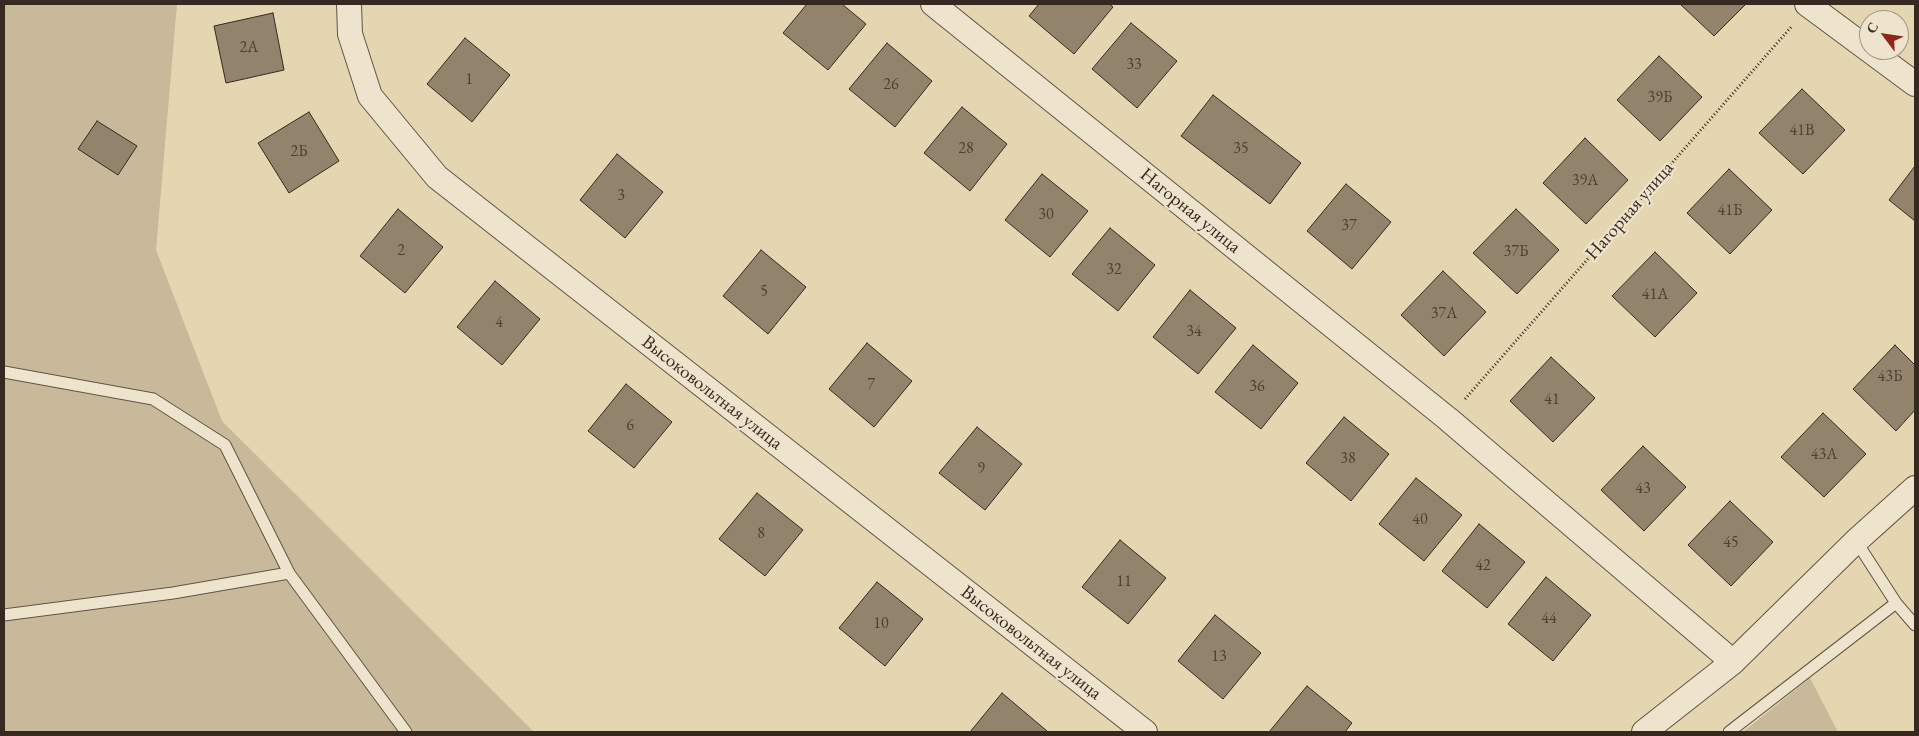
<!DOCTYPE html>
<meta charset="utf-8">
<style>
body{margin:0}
#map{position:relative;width:1919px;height:736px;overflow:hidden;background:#e5d6b2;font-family:"EB Garamond",serif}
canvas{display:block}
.frame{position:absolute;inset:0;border:5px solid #362920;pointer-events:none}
.north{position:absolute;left:1859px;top:10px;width:50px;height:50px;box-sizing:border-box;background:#eee4cd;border:1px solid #a49988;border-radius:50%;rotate:301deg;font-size:14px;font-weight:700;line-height:20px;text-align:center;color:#362920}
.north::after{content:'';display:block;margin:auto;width:18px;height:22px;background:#8f2418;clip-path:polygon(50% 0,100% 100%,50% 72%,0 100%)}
</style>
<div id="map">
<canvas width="1919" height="736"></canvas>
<div class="frame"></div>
<div class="north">С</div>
</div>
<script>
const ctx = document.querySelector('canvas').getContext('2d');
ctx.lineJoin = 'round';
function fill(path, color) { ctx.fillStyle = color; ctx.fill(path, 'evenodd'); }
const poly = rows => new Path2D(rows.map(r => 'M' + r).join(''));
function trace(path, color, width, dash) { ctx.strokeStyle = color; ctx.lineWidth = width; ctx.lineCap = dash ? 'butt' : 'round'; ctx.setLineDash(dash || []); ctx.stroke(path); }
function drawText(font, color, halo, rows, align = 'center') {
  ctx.font = font + ' "EB Garamond",serif'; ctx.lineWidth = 4.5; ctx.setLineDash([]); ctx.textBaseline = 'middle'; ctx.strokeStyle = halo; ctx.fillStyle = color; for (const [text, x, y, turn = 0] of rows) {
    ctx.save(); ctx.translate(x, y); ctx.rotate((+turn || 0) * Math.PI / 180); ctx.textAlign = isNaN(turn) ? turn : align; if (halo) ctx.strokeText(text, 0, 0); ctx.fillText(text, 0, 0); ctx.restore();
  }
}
fill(poly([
 [4,4,177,4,156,250,222,421,534,732,4,732],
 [1810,678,1838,732,1743,732]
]), '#c7b999');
const building = poly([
 [807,4,842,4,866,24,828,70,783,33,807,4],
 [1039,4,1109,4,1113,7,1074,54,1029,16,1039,4],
 [1680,4,1746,4,1714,36,1680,4],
 [273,13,284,70,226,83,214,26,273,13],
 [1131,23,1177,61,1137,108,1092,69,1131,23],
 [465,38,510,75,472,122,427,84,465,38],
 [887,43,932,81,895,127,849,89,887,43],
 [1659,56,1702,97,1660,141,1617,100,1659,56],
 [1802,89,1845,130,1803,174,1759,133,1802,89],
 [1213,95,1301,163,1270,204,1181,136,1213,95],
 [962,107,1007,144,970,191,924,153,962,107],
 [309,112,339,161,289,193,258,143,309,112],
 [97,121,137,146,118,175,78,149,97,121],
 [1585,138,1628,180,1586,224,1543,183,1585,138],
 [617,154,663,192,625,238,580,200,617,154],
 [1915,166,1915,221,1889,200,1915,166],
 [1729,169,1772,210,1730,254,1687,213,1729,169],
 [1042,174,1088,211,1050,257,1005,220,1042,174],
 [1346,184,1391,222,1352,269,1307,231,1346,184],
 [398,209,443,247,405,293,360,256,398,209],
 [1516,209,1559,250,1517,294,1473,253,1516,209],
 [1110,228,1155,265,1118,311,1072,274,1110,228],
 [761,250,806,287,768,334,723,296,761,250],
 [1655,252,1697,293,1655,337,1612,296,1655,252],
 [1443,271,1486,312,1444,356,1401,315,1443,271],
 [495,281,540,319,502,365,457,327,495,281],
 [1190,290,1236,328,1198,374,1153,337,1190,290],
 [867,343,912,381,874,427,829,389,867,343],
 [1253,345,1298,383,1261,429,1215,392,1253,345],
 [1895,345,1915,365,1915,410,1896,431,1853,389,1895,345],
 [1551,357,1595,398,1553,442,1510,401,1551,357],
 [626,384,672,422,634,468,588,431,626,384],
 [1823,413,1866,454,1824,497,1781,457,1823,413],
 [1344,417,1389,454,1351,501,1306,463,1344,417],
 [977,427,1022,464,985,510,939,473,977,427],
 [1643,446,1686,487,1644,531,1601,490,1643,446],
 [1416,478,1462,515,1424,561,1379,524,1416,478],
 [757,493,803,530,765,576,719,539,757,493],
 [1730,501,1773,542,1731,586,1688,545,1730,501],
 [1479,524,1525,562,1487,608,1442,571,1479,524],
 [1120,540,1166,578,1128,624,1082,587,1120,540],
 [1546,577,1591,615,1553,661,1508,624,1546,577],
 [877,582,923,619,885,666,839,628,877,582],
 [1215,615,1261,653,1223,699,1178,661,1215,615],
 [1307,686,1352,723,1345,732,1269,732,1307,686],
 [1002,693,1047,731,1046,732,970,732,1002,693]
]);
fill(building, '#91836c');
trace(building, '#362920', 1);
const lane = poly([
 [4,372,153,399,225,445,289,573,406,732],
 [1896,603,1915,625],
 [4,615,173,593,289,573],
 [1729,732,1896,603,1856,541]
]);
const street = poly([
 [349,4,350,34,370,96,437,177,1145,732],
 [933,4,1448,419,1733,662],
 [1807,4,1915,84],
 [1644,732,1733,662,1856,541,1915,488]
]);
trace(lane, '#625444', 13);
trace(street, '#625444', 26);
trace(poly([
 [1465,399,1792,26]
]), '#362920', 3, [1, 2.5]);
trace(lane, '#eee4cd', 11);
trace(street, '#eee4cd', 24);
drawText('16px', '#4d4033', null, [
 ["2А",249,48],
 ["33",1134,65],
 ["1",469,80],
 ["26",891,85],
 ["39Б",1660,98],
 ["41В",1802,131],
 ["28",966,149],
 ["35",1241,149],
 ["2Б",299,152],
 ["39А",1585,181],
 ["3",621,196],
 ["41Б",1730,211],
 ["30",1046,215],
 ["37",1349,226],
 ["2",401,251],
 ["37Б",1516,252],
 ["32",1114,270],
 ["5",764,292],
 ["41А",1655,295],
 ["37А",1444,314],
 ["4",499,323],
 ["34",1194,332],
 ["43Б",1890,377],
 ["7",871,385],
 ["36",1257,387],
 ["41",1552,400],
 ["6",630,426],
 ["43А",1824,455],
 ["38",1348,459],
 ["9",981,469],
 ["43",1643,489],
 ["40",1420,520],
 ["8",761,534],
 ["45",1731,543],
 ["42",1483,566],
 ["11",1124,582],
 ["44",1549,619],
 ["10",881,624],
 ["13",1219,657]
]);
drawText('19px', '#362920', '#eee4cd', [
 ["Нагорная улица",1190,211,39],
 ["Нагорная улица",1630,211,-49],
 ["Высоковольтная улица",712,393,38],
 ["Высоковольтная улица",1031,643,38]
]);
</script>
